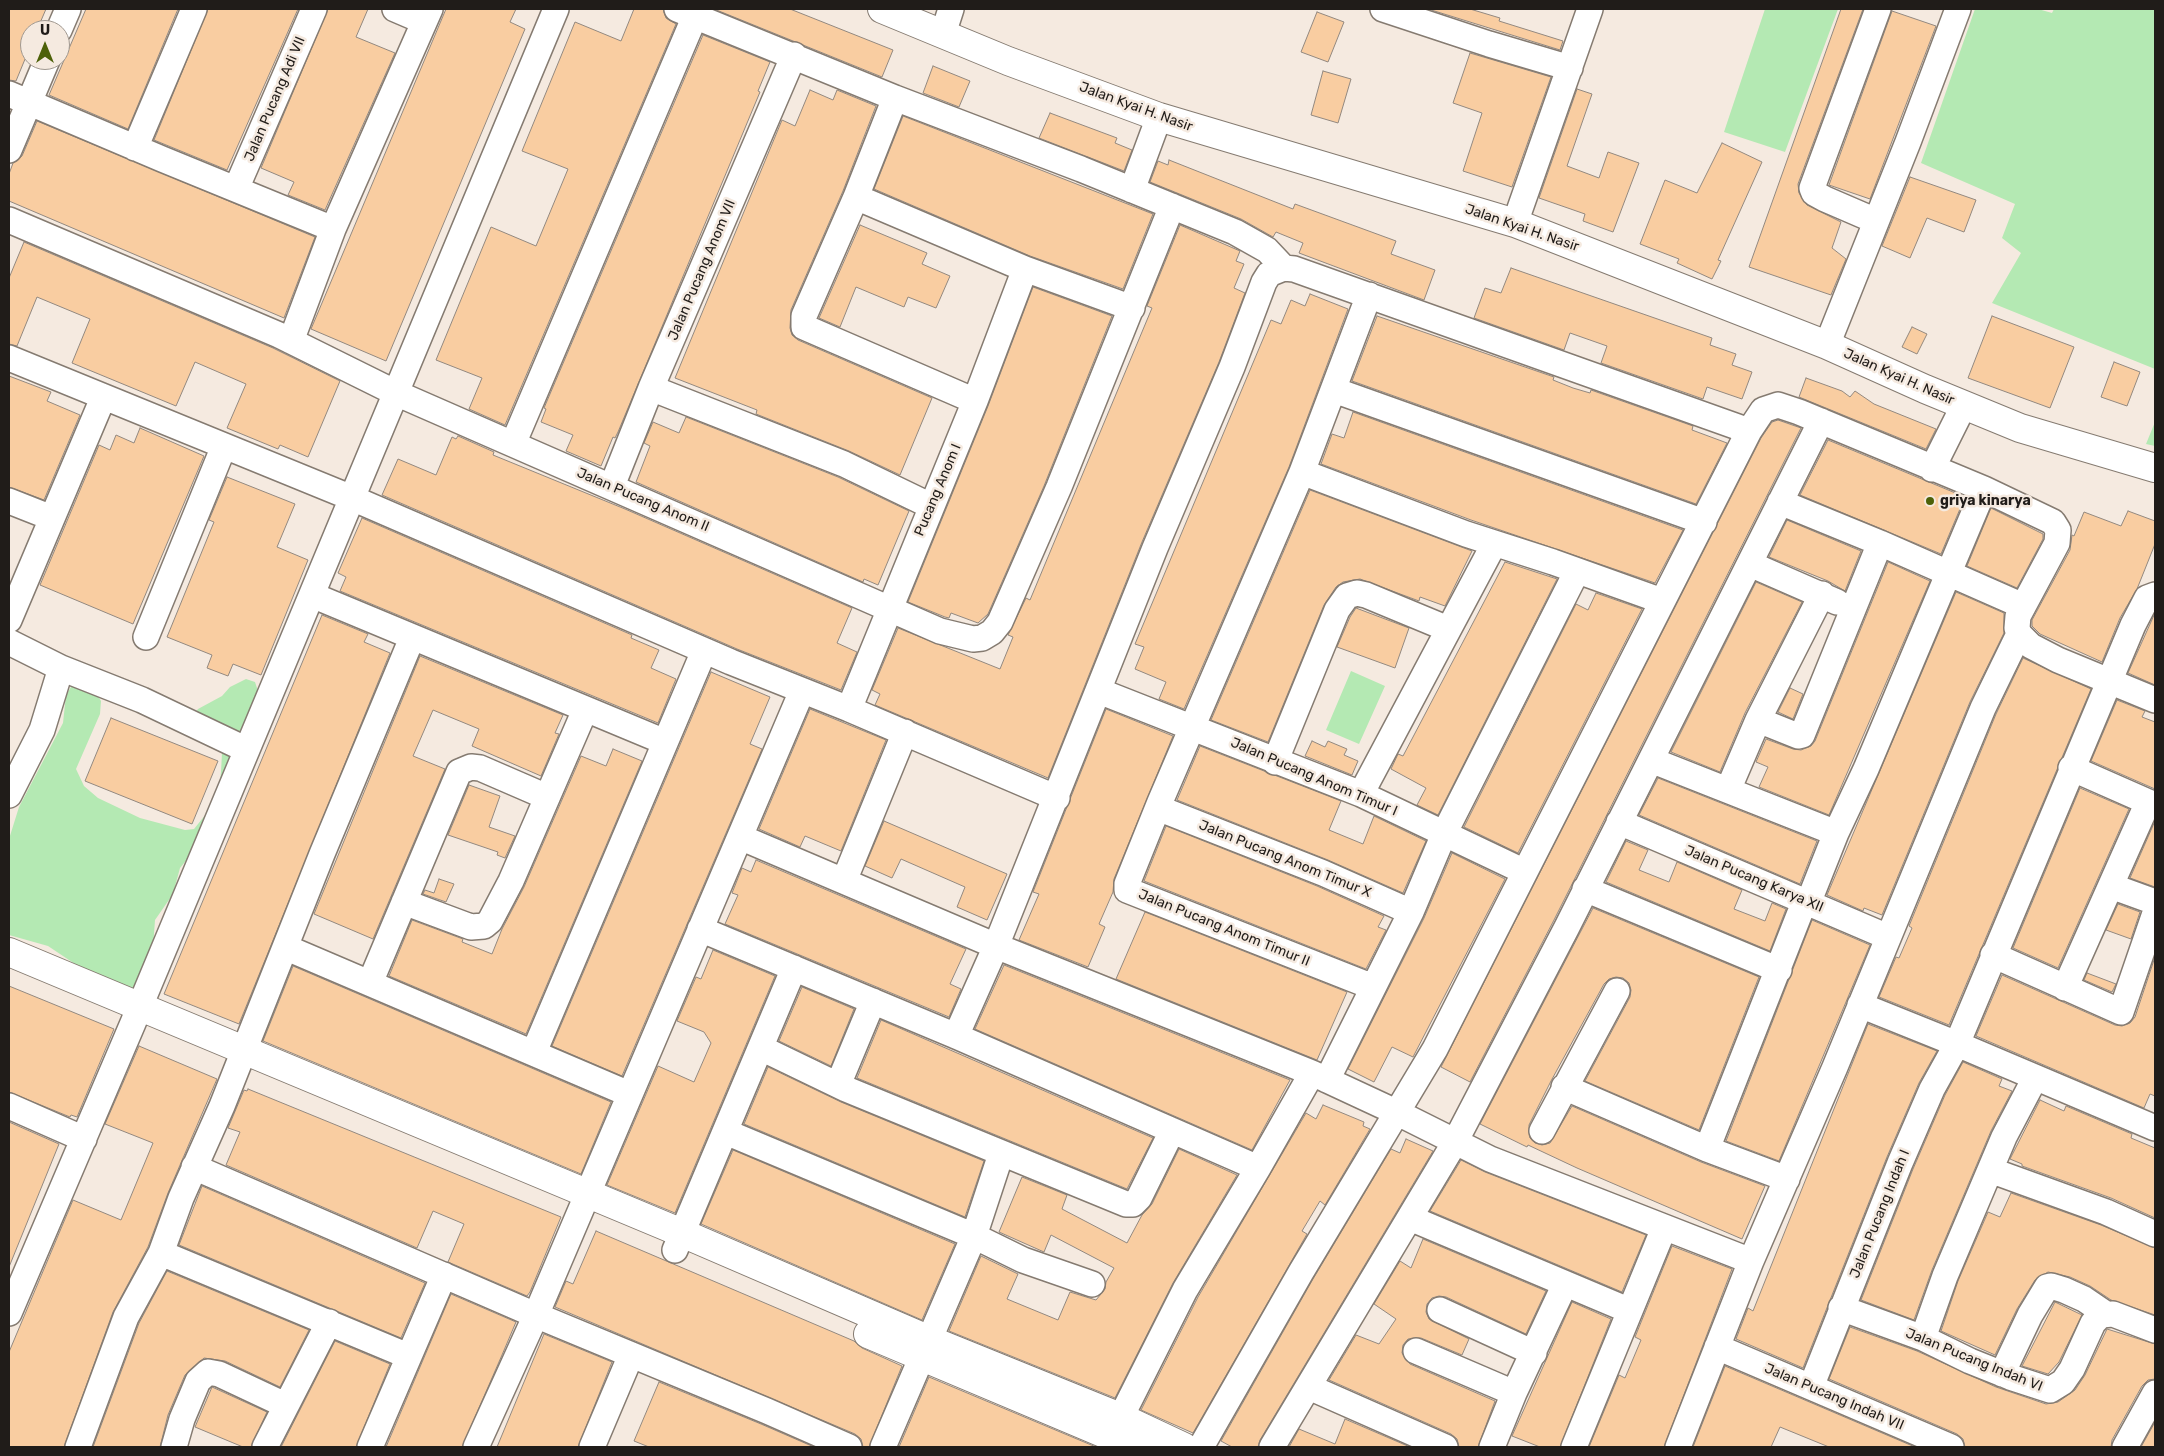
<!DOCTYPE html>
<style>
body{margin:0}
#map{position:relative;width:2164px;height:1456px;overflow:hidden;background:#f5eae0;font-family:Rubik,sans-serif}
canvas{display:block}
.frame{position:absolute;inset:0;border:10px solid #201c19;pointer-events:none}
.north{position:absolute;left:20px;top:20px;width:50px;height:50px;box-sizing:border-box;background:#f5eae0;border:1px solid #a09890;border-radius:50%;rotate:0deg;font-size:14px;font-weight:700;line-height:20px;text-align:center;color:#201c19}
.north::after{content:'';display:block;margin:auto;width:18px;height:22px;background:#4d6109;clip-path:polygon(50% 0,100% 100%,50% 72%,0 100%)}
</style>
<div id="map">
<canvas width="2164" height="1456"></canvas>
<div class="frame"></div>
<div class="north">U</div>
</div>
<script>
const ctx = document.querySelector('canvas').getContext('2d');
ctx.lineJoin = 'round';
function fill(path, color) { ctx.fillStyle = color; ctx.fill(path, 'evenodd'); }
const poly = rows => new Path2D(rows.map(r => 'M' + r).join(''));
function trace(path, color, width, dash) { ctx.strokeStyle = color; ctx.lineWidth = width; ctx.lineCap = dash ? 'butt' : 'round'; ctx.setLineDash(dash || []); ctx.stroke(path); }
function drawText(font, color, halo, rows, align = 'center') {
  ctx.font = font + ' Rubik,sans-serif'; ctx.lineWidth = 5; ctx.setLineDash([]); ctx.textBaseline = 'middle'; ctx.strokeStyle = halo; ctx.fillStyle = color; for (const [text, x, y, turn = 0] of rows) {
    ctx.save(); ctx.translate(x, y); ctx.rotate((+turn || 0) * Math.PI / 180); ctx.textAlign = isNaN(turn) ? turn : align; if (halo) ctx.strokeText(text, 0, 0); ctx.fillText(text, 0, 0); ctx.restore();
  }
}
fill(poly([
 [1765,9,1838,9,1785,152,1724,132],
 [1975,9,2038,9,2052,13,2054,9,2155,9,2155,369,1992,303,2021,253,2002,238,2015,204,1921,163],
 [2155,422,2155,446,2146,444],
 [1351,671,1385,686,1359,744,1326,730],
 [246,679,255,682,258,691,193,852,180,868,173,894,155,920,153,948,135,989,126,989,81,968,48,946,9,935,9,839,19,807,63,723,66,695,71,687,81,684,96,693,101,701,100,714,76,769,84,786,98,798,140,818,185,830,194,829,206,814,220,781,221,772,222,753,206,740,192,717,198,709,222,696,230,687]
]), '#b4e9b3');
const building = poly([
 [9,9,46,9,37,30,30,30,30,47,16,81,9,80,9,9],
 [86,9,178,9,128,129,49,95,86,9],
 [208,9,298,9,227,170,154,140,208,9],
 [328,9,368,9,356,37,395,53,325,210,288,195,294,182,261,168,328,9],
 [446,9,516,9,510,22,525,29,386,361,311,329,446,9],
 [634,9,663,9,666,18,676,24,505,425,469,409,482,378,436,360,491,227,536,246,568,169,522,151,575,22,621,41,634,9],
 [714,9,790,9,893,50,882,77,714,9],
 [1428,9,1470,9,1500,18,1499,21,1563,41,1560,50,1428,9],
 [1841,9,1863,9,1798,184,1799,193,1807,205,1841,222,1832,248,1846,259,1831,295,1749,267,1841,9],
 [1892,11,1936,26,1870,199,1829,185,1892,11],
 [1317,12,1344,22,1328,62,1301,52,1317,12],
 [703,35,770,62,758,91,760,92,618,432,615,438,613,437,601,466,566,451,573,435,541,422,546,409,544,408,703,35],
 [1470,53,1551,77,1512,187,1463,171,1482,113,1453,103,1470,53],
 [933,66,970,81,959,107,923,93,933,66],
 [1323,71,1351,79,1338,123,1311,115,1323,71],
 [1577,89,1592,94,1567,166,1599,178,1608,152,1639,163,1613,232,1583,221,1585,214,1539,198,1577,89],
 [810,90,833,100,837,90,876,106,843,191,791,310,790,328,792,335,798,340,932,398,900,475,849,451,756,414,757,410,675,378,782,120,795,126,810,90],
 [1050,113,1117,138,1115,143,1132,150,1124,171,1039,138,1050,113],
 [903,116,1153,214,1123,289,1030,256,874,189,903,116],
 [37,121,315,237,284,318,9,201,9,174,13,163,22,156,37,121],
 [1722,143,1762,162,1718,260,1721,261,1712,279,1677,263,1679,259,1640,244,1665,180,1697,193,1722,143],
 [1169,160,1293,209,1295,204,1396,241,1391,254,1435,270,1424,300,1299,253,1303,243,1276,232,1273,237,1241,219,1150,182,1158,161,1168,165,1169,160],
 [1910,177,1976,200,1964,232,1927,218,1910,258,1882,246,1910,177],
 [860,225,927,253,922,264,950,276,936,308,908,297,904,307,856,287,840,327,819,318,860,225],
 [1180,225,1240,251,1236,261,1244,264,1234,288,1245,293,1219,362,1142,542,1048,778,875,705,880,694,872,690,898,628,1000,669,1013,637,1008,635,1026,598,1030,600,1152,308,1147,306,1180,225],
 [24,242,273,348,340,381,308,457,280,445,278,449,227,428,246,384,195,362,176,406,72,363,90,319,37,297,17,346,9,344,9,278,24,242],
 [1511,268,1712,338,1710,345,1736,354,1732,365,1752,372,1742,399,1707,387,1703,399,1601,363,1607,346,1570,333,1564,350,1474,318,1485,288,1501,293,1511,268],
 [1033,287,1112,316,1044,486,988,614,978,623,951,613,949,618,945,617,908,602,988,406,1033,287],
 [1310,294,1348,309,1289,467,1184,709,1159,699,1166,682,1135,669,1144,647,1135,644,1271,320,1281,324,1291,300,1305,306,1310,294],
 [1377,316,1554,377,1553,380,1573,388,1590,393,1591,390,1693,426,1692,430,1727,443,1696,504,1352,381,1377,316],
 [1992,316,2074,347,2050,408,1968,378,1992,316],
 [1912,327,1927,334,1917,354,1902,347,1912,327],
 [2114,362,2140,372,2127,406,2101,397,2114,362],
 [9,376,51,392,47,401,80,415,44,500,9,487,9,376],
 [1806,378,1842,391,1850,397,1855,391,1874,404,1936,429,1926,449,1799,397,1806,378],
 [1353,412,1683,530,1655,583,1471,520,1321,464,1332,434,1344,438,1353,412],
 [686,417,838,477,909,511,878,585,864,579,863,582,636,482,650,446,644,443,653,422,679,433,686,417],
 [1778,420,1801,428,1554,920,1470,1082,1441,1067,1761,438,1772,422,1778,420],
 [140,428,204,456,133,624,40,585,99,445,110,450,116,435,134,443,140,428],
 [458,436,494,452,493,455,625,509,852,608,837,643,857,652,841,690,737,649,382,495,398,459,436,475,452,437,456,439,458,436],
 [1828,440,1965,497,1941,554,1800,495,1828,440],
 [227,477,295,504,277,547,308,560,261,675,233,664,228,676,207,668,212,655,167,637,214,522,209,520,227,477],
 [1310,490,1472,551,1445,606,1420,597,1419,601,1360,579,1343,582,1336,587,1324,605,1268,742,1211,720,1310,490],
 [1991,508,2043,534,2043,539,2017,588,1967,566,1991,508],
 [2128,511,2155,521,2155,544,2137,589,2120,618,2102,662,2040,634,2032,626,2032,620,2070,550,2072,535,2074,536,2084,512,2121,526,2128,511],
 [362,518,632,635,631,638,659,650,651,668,676,679,658,723,340,591,346,577,338,573,362,518],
 [1787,520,1861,551,1845,591,1828,581,1769,557,1787,520],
 [1505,562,1557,579,1438,815,1417,805,1426,788,1391,769,1398,754,1403,756,1505,562],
 [1888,562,1930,581,1829,815,1759,787,1768,767,1756,762,1766,739,1793,749,1801,750,1811,746,1815,741,1888,562],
 [1756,582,1802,602,1745,713,1720,772,1671,752,1756,582],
 [1956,592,2004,613,2004,633,1970,702,1882,915,1864,908,1863,911,1827,895,1956,592],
 [1596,593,1642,609,1518,853,1464,827,1576,604,1588,610,1596,593],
 [1356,608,1409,628,1395,668,1337,647,1350,617,1356,608],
 [2155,613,2155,685,2128,673,2155,613],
 [322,615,368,634,364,642,390,653,239,1024,164,994,322,615],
 [420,656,563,715,555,733,559,734,541,776,472,746,479,729,433,710,413,756,445,769,373,939,314,914,420,656],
 [2023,658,2091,689,1949,1025,1879,997,1896,957,1899,958,1912,928,1909,926,1996,714,2023,658],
 [711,672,770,697,750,744,762,749,622,1076,552,1046,711,672],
 [1790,688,1803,694,1793,719,1778,712,1790,688],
 [2117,700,2145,711,2142,717,2155,722,2155,789,2091,761,2117,700],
 [810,709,886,740,841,851,805,836,800,847,759,829,810,709],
 [1106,709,1173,736,1114,879,1113,892,1099,924,1105,927,1088,967,1019,940,1039,894,1033,892,1106,709],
 [111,718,218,761,192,824,85,781,111,718],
 [1312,741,1325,747,1328,741,1347,749,1344,755,1358,761,1352,775,1305,756,1312,741],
 [1200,746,1341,801,1329,830,1363,844,1374,816,1426,841,1403,893,1328,860,1177,800,1200,746],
 [613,749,642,761,526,1034,389,976,412,920,463,939,462,942,492,954,502,929,524,887,581,756,606,766,613,749],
 [1658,778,1817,841,1800,884,1639,815,1658,778],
 [469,785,500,796,489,827,515,836,505,858,497,855,498,852,448,835,469,785],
 [2080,788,2129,809,2058,968,2013,948,2080,788],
 [884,821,1007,874,987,920,957,907,965,887,901,859,892,878,865,866,884,821],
 [2155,821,2155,887,2130,878,2155,821],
 [1166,826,1317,886,1384,916,1378,927,1386,930,1366,969,1144,881,1166,826],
 [1626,841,1648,850,1639,870,1669,882,1677,862,1742,890,1734,909,1765,921,1772,903,1786,909,1770,951,1606,882,1626,841],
 [1452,853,1505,879,1413,1057,1392,1047,1374,1082,1348,1069,1424,918,1452,853],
 [756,860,966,949,950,984,961,989,949,1017,725,924,738,895,732,893,742,868,751,872,756,860],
 [439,879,454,884,446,902,423,894,425,890,434,893,439,879],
 [2118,904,2140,912,2131,939,2106,930,2118,904],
 [1593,908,1759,977,1699,1130,1585,1081,1630,997,1631,990,1629,983,1623,978,1616,977,1609,979,1604,984,1551,1081,1529,1125,1530,1138,1535,1143,1542,1145,1550,1143,1572,1106,1701,1162,1765,1186,1742,1239,1577,1168,1528,1145,1527,1147,1480,1124,1593,908],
 [1145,912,1347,992,1317,1060,1116,979,1145,912],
 [1812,920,1870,945,1779,1161,1726,1141,1812,920],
 [713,950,775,976,675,1213,607,1185,658,1066,694,1082,711,1043,704,1032,677,1021,696,977,701,979,713,950],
 [2155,957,2155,1096,2150,1094,2144,1108,1976,1036,2002,975,2115,1025,2122,1026,2130,1023,2135,1017,2155,957],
 [1004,965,1290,1080,1252,1150,975,1029,1004,965],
 [293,966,611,1102,581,1174,263,1041,293,966],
 [2087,973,2116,984,2112,992,2084,980,2087,973],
 [9,986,114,1029,77,1117,71,1115,70,1117,9,1092,9,986],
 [802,987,854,1009,831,1066,779,1041,802,987],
 [881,1020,1153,1138,1127,1189,857,1078,881,1020],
 [1868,1024,1937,1051,1919,1083,1887,1157,1803,1368,1736,1339,1748,1308,1753,1311,1868,1024],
 [139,1046,217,1079,168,1193,148,1247,113,1312,64,1447,9,1447,9,1352,73,1200,121,1220,153,1143,105,1124,139,1046],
 [1963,1062,2002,1079,1999,1086,2012,1091,1991,1131,1932,1270,1914,1320,1861,1300,1913,1169,1945,1095,1963,1062],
 [768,1067,841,1102,984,1161,965,1217,744,1124,768,1067],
 [248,1089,561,1217,530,1292,527,1296,448,1262,464,1224,433,1211,417,1248,226,1165,240,1132,228,1128,244,1090,247,1091,248,1089],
 [2040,1100,2064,1111,2066,1106,2132,1134,2131,1138,2155,1148,2155,1218,2111,1198,2022,1166,2022,1164,2010,1159,2040,1100],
 [1323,1105,1364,1122,1363,1126,1370,1129,1325,1205,1320,1201,1302,1231,1307,1234,1193,1433,1141,1410,1198,1297,1306,1113,1316,1119,1323,1105],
 [9,1122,59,1144,9,1267,9,1122],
 [1406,1139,1433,1151,1260,1440,1258,1447,1232,1447,1221,1441,1313,1279,1391,1149,1400,1153,1406,1139],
 [1179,1149,1237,1175,1173,1283,1115,1398,949,1331,981,1256,1018,1274,1007,1299,1058,1320,1070,1292,1096,1300,1105,1289,1106,1282,1114,1268,1051,1235,1044,1252,999,1232,1022,1177,1067,1195,1062,1209,1127,1243,1142,1215,1152,1204,1179,1149],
 [733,1150,955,1244,922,1320,701,1224,733,1150],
 [1461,1160,1485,1172,1646,1235,1622,1292,1430,1211,1461,1160],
 [202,1186,425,1283,401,1338,179,1245,202,1186],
 [2011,1193,2101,1225,2155,1248,2155,1315,2111,1300,2090,1286,2070,1277,2048,1272,2035,1280,2017,1309,1995,1355,1941,1331,1958,1281,1988,1212,2000,1217,2011,1193],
 [596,1231,854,1341,862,1348,902,1366,869,1447,863,1447,861,1439,855,1434,555,1307,566,1281,573,1284,596,1231],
 [1423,1239,1546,1291,1526,1334,1446,1297,1439,1296,1432,1298,1427,1304,1426,1312,1429,1319,1469,1339,1462,1355,1421,1338,1408,1339,1403,1345,1402,1353,1410,1364,1495,1401,1478,1447,1459,1447,1457,1439,1451,1434,1329,1380,1356,1335,1379,1344,1396,1319,1374,1304,1400,1261,1411,1268,1423,1239],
 [1672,1246,1732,1269,1664,1447,1589,1447,1619,1375,1625,1378,1641,1340,1635,1337,1672,1246],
 [167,1271,309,1330,280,1387,225,1361,204,1358,185,1375,168,1415,160,1447,93,1447,139,1323,167,1271],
 [451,1294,516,1322,502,1355,462,1447,386,1447,451,1294],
 [1572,1302,1611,1319,1560,1447,1540,1447,1512,1436,1572,1302],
 [2055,1302,2082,1315,2059,1362,2048,1374,2022,1366,2055,1302],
 [1850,1327,1917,1351,1996,1387,2046,1404,2058,1402,2075,1390,2085,1375,2107,1329,2155,1344,2155,1379,2148,1380,2142,1386,2112,1440,2111,1447,1965,1447,1963,1439,1957,1434,1829,1379,1850,1327],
 [544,1334,612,1362,578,1447,497,1447,544,1334],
 [335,1341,390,1364,356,1447,281,1447,335,1341],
 [1725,1366,1915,1447,1829,1447,1780,1427,1771,1447,1693,1447,1725,1366],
 [929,1377,1096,1447,899,1447,929,1377],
 [659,1382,761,1424,814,1447,649,1447,634,1441,659,1382],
 [212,1387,267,1412,251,1447,243,1447,195,1427,212,1387],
 [1345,1419,1410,1447,1289,1447,1299,1429,1335,1444,1345,1419],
 [2155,1422,2155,1447,2141,1447,2155,1422]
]);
fill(building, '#f9cda1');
trace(building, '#92887f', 1);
const minor = poly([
 [395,9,423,21],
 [677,9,895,98,1081,169,1235,232,1267,250,1284,268],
 [1383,9,1489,44,1570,68],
 [59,30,68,9],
 [943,34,951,9],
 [9,94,162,159,333,229],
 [895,98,856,197,804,316,804,327,975,401],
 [135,148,194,9],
 [9,150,47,60],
 [236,189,314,9],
 [1132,190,1159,117],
 [856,197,1025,269,1132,308],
 [9,220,279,335,396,393,940,631,973,639,982,638,992,632,1000,622,1059,487,1172,206],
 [1876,221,1825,199,1814,193,1812,188,1878,9],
 [1515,223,1590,9],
 [291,341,333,229,430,9],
 [1827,345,1908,142,1958,9],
 [9,358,352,498,731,662,849,709,1057,798],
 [651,388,844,464,931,506],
 [1334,390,1704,522],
 [513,444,695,16],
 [1932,469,1964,405],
 [1302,472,1369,295],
 [612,486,651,388,794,55],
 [9,501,52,518],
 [1780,502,1880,543],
 [1750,564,1837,602],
 [312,595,665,742],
 [9,620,103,398],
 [146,637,224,446],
 [9,642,61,668,42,730,9,795],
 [61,668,142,700,247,750],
 [1099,691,1361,794,1525,872],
 [849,709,975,401,1025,269],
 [1758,720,1822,594],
 [1651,760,1836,833,1866,769,1984,489],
 [1275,762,1337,610,1347,596,1357,593,1366,595,1448,629],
 [2071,768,2155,805],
 [1728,790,1758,720,1798,736,1802,735,1880,543,2023,606],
 [1361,794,1494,544],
 [1158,808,1323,873,1411,912],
 [1619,822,1888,937],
 [740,837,996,946,1312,1073,1398,1113,1490,1159,1751,1261],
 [844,881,905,732],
 [2111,886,2155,902],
 [1585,889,1779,970],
 [404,902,471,927,484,926,490,921,511,881,585,710],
 [700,929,956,1036,1258,1168,1312,1073],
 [287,948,629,1094],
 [1993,955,2121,1012,2155,913],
 [370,983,459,772,471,767,480,768,547,797],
 [1373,987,1127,890,1127,884,1160,802,1302,472,1466,534,1553,562,1662,601],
 [2065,988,2148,802],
 [1860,1005,1957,1044,2155,1128],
 [956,1036,996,946,1155,548,1232,367,1264,282,1269,274,1284,268,1294,269,1749,431],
 [761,1048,846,1089,1126,1204,1133,1204,1139,1198,1172,1131],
 [534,1052,704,651],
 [1327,1080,1411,912,1444,834,1577,571],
 [838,1085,873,1001],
 [1564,1087,1707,1149,1787,1179],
 [9,1106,84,1139],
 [1542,1131,1617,991],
 [726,1132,974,1236,1023,1260,1092,1284],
 [1707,1149,1805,900,1811,896,1836,833],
 [194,1167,533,1314,767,1411,849,1447],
 [1990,1170,2106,1212,2155,1234],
 [1410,1218,1628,1310],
 [675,1250,794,968],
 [161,1253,408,1356],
 [1841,1308,1923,1338,1970,1361,2010,1377,2050,1390,2063,1382,2072,1369,2093,1323,2101,1315,2113,1314,2155,1330],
 [1440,1310,1534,1353],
 [9,1313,133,1023,556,9],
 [1923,1338,1945,1276,2004,1137,2035,1078],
 [1717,1347,1951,1447],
 [1416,1351,1514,1393],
 [2002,1374,2030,1315,2047,1287,2051,1286,2064,1290,2084,1299,2106,1314],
 [1309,1387,1445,1447],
 [1811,1387,1900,1163,1932,1089,1957,1044,2133,625,2147,598,2155,595],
 [1112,1435,1185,1290,1258,1168],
 [78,1447,126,1317,161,1253,181,1198,222,1106,322,854,412,638],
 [174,1447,182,1419,198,1381,208,1372,219,1374,285,1405],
 [265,1447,329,1322],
 [370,1447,444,1275],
 [476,1447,536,1315,802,691],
 [592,1447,631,1355],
 [883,1447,974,1236,1001,1154],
 [1201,1447,1301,1272,1435,1049,1749,431,1763,410,1778,405,1799,412,1984,489,2053,522,2058,530,2057,543,2018,616,2017,628,2019,634,2031,646,2058,660,2155,700],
 [1272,1447,1455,1142,1567,927,1821,421],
 [1492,1447,1514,1393,1565,1284],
 [1574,1447,1664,1228],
 [1678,1447,1751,1261,1835,1067,1983,708,2019,634],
 [2125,1447,2155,1393]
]);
const secondary = poly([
 [882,9,1008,61,1159,117,1515,223,1827,345,1925,389,2020,428,2155,468],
 [9,952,682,1233,930,1340,1120,1417,1184,1447],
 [868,1334,1136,1447]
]);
trace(minor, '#857b71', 28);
trace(secondary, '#857b71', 30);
trace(minor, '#fff', 25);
trace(secondary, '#fff', 28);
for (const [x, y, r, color] of [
 [1930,501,5,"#4d6109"]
]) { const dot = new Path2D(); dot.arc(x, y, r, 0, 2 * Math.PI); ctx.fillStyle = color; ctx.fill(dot); trace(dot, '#f5eae0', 2); }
drawText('14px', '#201c19', '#f5eae0', [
 ["Jalan Pucang Adi VII",275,99,-67],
 ["Jalan Kyai H. Nasir",1136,107,20],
 ["Jalan Kyai H. Nasir",1522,228,19],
 ["Jalan Pucang Anom VII",702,270,-67],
 ["Jalan Kyai H. Nasir",1899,377,24],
 ["Pucang Anom I",938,490,-67],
 ["Jalan Pucang Anom II",643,500,23],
 ["Jalan Pucang Anom Timur I",1314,777,23],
 ["Jalan Pucang Anom Timur X",1285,859,22],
 ["Jalan Pucang Karya XII",1754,879,23],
 ["Jalan Pucang Anom Timur II",1224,928,22],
 ["Jalan Pucang Indah I",1880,1214,-68],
 ["Jalan Pucang Indah VI",1974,1360,22],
 ["Jalan Pucang Indah VII",1834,1397,23]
]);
drawText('bold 14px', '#201c19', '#f5eae0', [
 ["griya kinarya",1940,501]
], 'left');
</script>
